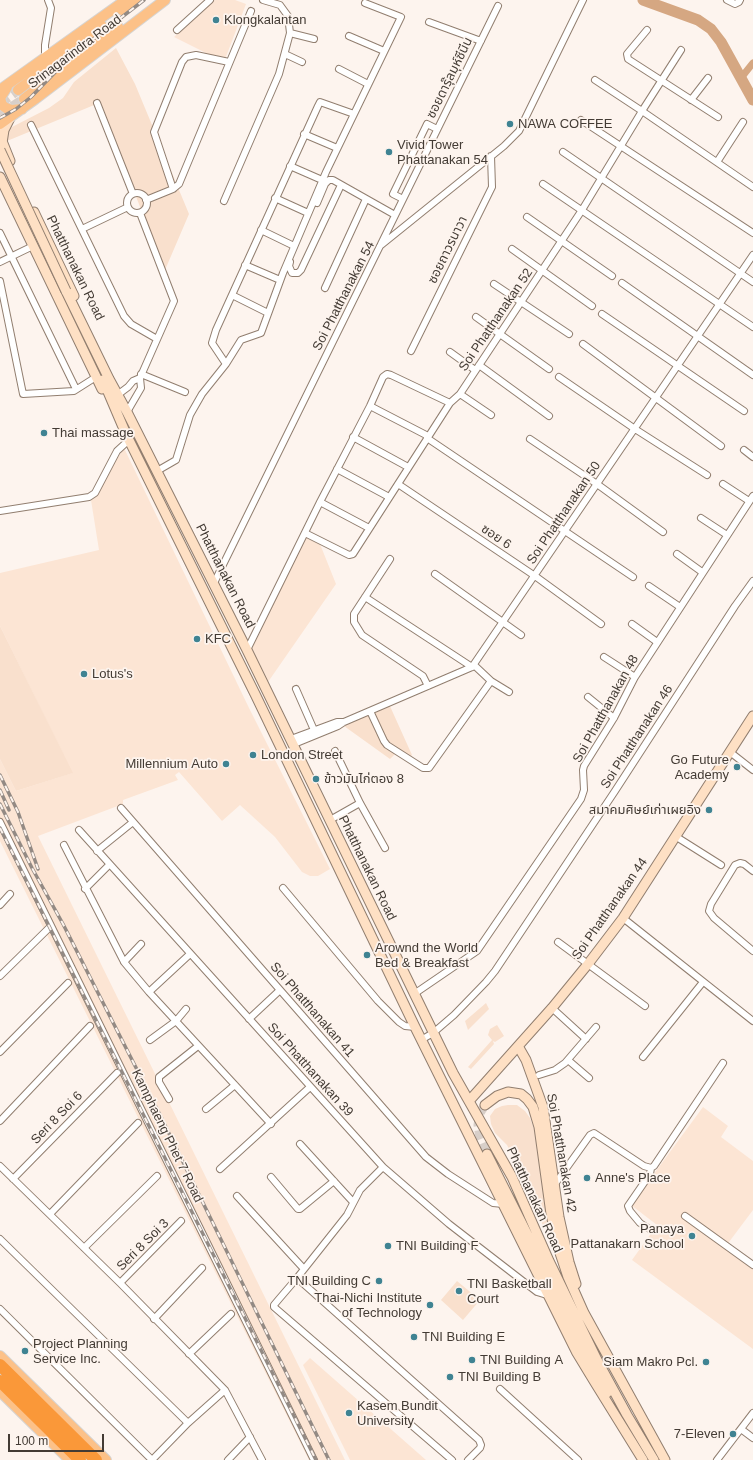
<!DOCTYPE html>
<meta charset="utf-8">
<style>
body{margin:0}
#map{position:relative;width:753px;height:1460px;overflow:hidden;background:#fdf4ee;font-family:Arial,sans-serif}
canvas{display:block}
.scale{position:absolute;left:8px;top:1434px;width:96px;height:18px;box-sizing:border-box;border:2px solid #433b34;border-top:0;padding-left:5px;font-size:12px;line-height:14px;white-space:nowrap;color:#433b34;-webkit-text-stroke:3px #fdf4ee;paint-order:stroke}
</style>
<div id="map">
<canvas width="753" height="1460"></canvas>
<div class="scale">100 m</div>
</div>
<script>
const ctx = document.querySelector('canvas').getContext('2d');
ctx.lineJoin = 'round';
function fill(path, color) { ctx.fillStyle = color; ctx.fill(path, 'evenodd'); }
const poly = rows => new Path2D(rows.map(r => 'M' + r).join(''));
function trace(path, color, width, dash) { ctx.strokeStyle = color; ctx.lineWidth = width; ctx.lineCap = dash ? 'butt' : 'round'; ctx.setLineDash(dash || []); ctx.stroke(path); }
function drawText(font, color, halo, rows, align = 'center') {
  ctx.font = font + ' Arial,"Noto Sans Thai",sans-serif'; ctx.lineWidth = 3.5; ctx.setLineDash([]); ctx.textBaseline = 'middle'; ctx.strokeStyle = halo; ctx.fillStyle = color; for (const [text, x, y, turn = 0] of rows) {
    ctx.save(); ctx.translate(x, y); ctx.rotate((+turn || 0) * Math.PI / 180); ctx.textAlign = isNaN(turn) ? turn : align; if (halo) ctx.strokeText(text, 0, 0); ctx.fillText(text, 0, 0); ctx.restore();
  }
}
fill(poly([
 [215,0,235,0,246,4,224,62,174,37],
 [124,448,249,708,330,869,318,876,310,876,302,872,275,837,240,805,222,821,179,772,175,775,178,780,123,800,123,804,38,836,345,1460,309,1460,0,841,0,759,16,791,72,773,0,626,0,573,99,550,91,500],
 [306,537,320,544,336,584,268,682,252,648],
 [703,1107,728,1126,721,1137,753,1161,753,1210,726,1246,753,1266,753,1349,632,1260,657,1225,631,1205],
 [310,1358,426,1460,350,1460,303,1365]
]), '#fce5d4');
fill(poly([
 [116,48,135,84,189,214,165,270,99,103,7,141,5,136,12,127,49,108,63,98,74,82],
 [0,626,73,773,16,791,0,759],
 [389,704,412,755,408,759,397,752,390,759,344,726,347,722],
 [486,1003,489,1009,468,1030,465,1021],
 [497,1025,504,1036,495,1042,493,1041,494,1044,471,1069,468,1067,492,1040,488,1035,490,1029],
 [508,1105,517,1105,525,1111,530,1118,535,1131,551,1243,534,1206,529,1190,507,1145,495,1133,491,1124,490,1116,495,1109,502,1106],
 [457,1281,480,1300,463,1320,441,1300]
]), '#f9e0cd');
trace(poly([
 [741,78,753,63]
]), '#d5a782', 7);
trace(poly([
 [643,0,698,20,711,29,721,42,753,100]
]), '#d5a782', 11);
trace(poly([
 [485,1105,480,1113,478,1125,480,1137,487,1154]
]), '#d8cfc9', 9, [9, 4.5]);
trace(poly([
 [0,103,18,90],
 [0,115,24,99]
]), '#d8cfc9', 10, [10, 5]);
const street = poly([
 [727,0,735,4,739,2,740,0],
 [429,22,481,41],
 [177,30,210,0],
 [647,30,627,54,628,59,718,117],
 [290,33,314,39],
 [349,36,384,51],
 [285,54,302,62],
 [45,59,45,45,51,8,48,0],
 [339,69,368,84],
 [595,80,642,111,753,187],
 [691,100,708,78],
 [97,103,133,194],
 [581,120,753,233],
 [31,125,124,316,131,324,157,339],
 [304,134,337,148],
 [563,152,753,282],
 [717,162,743,122],
 [290,166,322,180],
 [543,184,753,327],
 [173,189,154,132,182,62,186,57,196,55,229,62],
 '127 203a10 10 0 1 1 20 0a10 10 0 1 1-20 0Z',
 [275,198,308,213],
 [403,199,393,194,427,124,437,129],
 [146,200,173,189,179,184,251,11],
 [224,201,279,74,290,33,288,16,280,5,263,0],
 [317,203,325,184,329,180,333,180,395,215],
 [527,217,612,276],
 [82,229,128,207],
 [261,230,294,246],
 [0,233,76,389],
 [381,244,498,6],
 [512,249,592,306],
 [0,262,33,246],
 [290,262,289,266,292,273,298,273,301,270,341,185],
 [245,265,280,280],
 [0,281,23,394,74,391,96,377],
 [622,283,753,375],
 [494,284,569,334],
 [325,288,366,199],
 [232,295,268,313],
 [602,314,744,411],
 [476,317,549,369],
 [583,344,721,446],
 [411,351,492,187,491,156],
 [450,352,475,370],
 [226,364,241,340,261,333,283,273,326,172,401,17,365,3],
 [479,365,549,416],
 [141,374,185,392],
 [559,377,635,429,707,475],
 [120,393,128,387,133,381,140,378],
 [460,394,491,415],
 [370,406,428,436],
 [127,412,141,388,140,378,174,301,140,213],
 [353,437,408,467],
 [427,438,633,577],
 [530,439,597,484,663,532],
 [744,450,753,457],
 [337,469,389,497],
 [157,471,176,460,190,415,202,394,226,364,212,343,216,330,318,106,320,102,354,114],
 [398,484,535,576,601,624],
 [723,484,749,501],
 [320,502,369,528],
 [0,511,89,497,95,493,117,451,129,440],
 [701,518,727,535],
 [305,533,349,555,353,554,450,403,460,394,582,210,642,111,681,50],
 [677,554,702,572],
 [390,559,354,614,354,622,362,635,423,676,428,686],
 [435,574,521,635],
 [214,583,380,246,504,146,519,131,583,0],
 [649,586,680,607],
 [365,597,472,667],
 [632,624,657,642],
 [247,650,320,502,370,406,383,377,387,374,391,375,450,403],
 [604,657,635,677],
 [474,665,491,681,509,692],
 [296,689,314,730],
 [588,697,614,718],
 [370,711,384,741,387,745,423,768,429,768,491,681],
 [291,739,337,722,344,722],
 [294,744,338,726,344,722,472,667,753,255],
 [335,751,360,803,385,848],
 [730,752,753,770],
 [121,808,426,1157,448,1174,493,1203,503,1204],
 [330,820,360,803],
 [0,822,314,1460],
 [79,830,383,1167,449,1224,537,1292,550,1296],
 [675,836,721,865],
 [64,845,124,962,149,992,271,1124],
 [97,851,133,822],
 [753,871,744,864,740,863,735,865,711,904,709,911,714,918,753,951],
 [283,888,378,1001,399,1022,405,1026,415,1027],
 [85,889,109,865],
 [0,905,10,894],
 [623,918,753,1021],
 [558,942,645,1006],
 [124,962,141,944],
 [0,976,51,926],
 [149,992,190,954],
 [414,994,477,951,581,799,584,790,583,770,584,766,614,718,635,677,753,496],
 [552,1008,586,1039],
 [249,1019,280,990],
 [150,1040,176,1021,186,1009],
 [421,1040,433,1033,454,1015,486,982,495,971,615,791,735,606,753,581],
 [0,1052,68,983],
 [643,1057,703,982],
 [568,1060,589,1078],
 [539,1075,555,1070,565,1063,596,1027],
 [169,1099,159,1082,159,1077,198,1046],
 [206,1109,235,1085],
 [0,1121,90,1026],
 [300,1144,353,1202],
 [0,1166,120,1283,225,1390,262,1460],
 [383,1167,360,1190,347,1215,297,1278,279,1299,274,1305,274,1307,452,1460],
 [651,1168,650,1174,628,1206,630,1211,640,1223,651,1230],
 [220,1169,310,1087],
 [271,1177,298,1209,300,1209,334,1181],
 [13,1179,117,1073],
 [555,1184,590,1135,594,1133,644,1166,651,1168,654,1166,723,1063],
 [237,1196,304,1269],
 [50,1214,138,1123],
 [685,1216,753,1265],
 [0,1239,188,1423],
 [84,1248,157,1176],
 [297,1278,479,1440,481,1445,480,1448,468,1460],
 [120,1283,181,1221],
 [0,1309,152,1460,188,1423,225,1390],
 [154,1319,202,1268],
 [189,1354,231,1314],
 [500,1389,578,1460],
 [741,1429,753,1438],
 [228,1460,250,1437],
 [717,1460,753,1413]
]);
const secondary = poly([
 [0,136,10,161],
 [2,143,4,130,11,116],
 [0,177,102,389],
 [34,212,74,296],
 [66,291,109,379,127,412,247,650,453,1073,512,1177,549,1261,597,1360,627,1415,654,1460],
 [103,380,126,434,256,696,415,1027,577,1353,594,1381,643,1460],
 [518,1046,526,1060,543,1107,559,1217,569,1262,576,1284],
 [469,1101,552,1008,588,964,623,918,753,716],
 [485,1105,497,1096,508,1092,521,1094,527,1099,533,1107,539,1127,551,1214,558,1247,568,1277,584,1313,665,1460],
 [487,1154,607,1393]
]);
const primary = poly([
 [122,10,135,0],
 [7,87,0,98,2,105,6,108,11,110,22,109],
 [0,90,126,0],
 [18,90,102,26],
 [24,99,118,27],
 [0,124,35,99,165,0],
 [0,1356,106,1460],
 [0,1391,70,1460]
]);
const highway = poly([
 [0,1365,96,1460],
 [0,1381,80,1460]
]);
trace(street, '#917e6f', 8);
trace(secondary, '#917e6f', 11);
trace(primary, '#d6d4d2', 12);
trace(highway, '#d6d4d2', 14);
trace(street, '#fff', 6);
trace(secondary, '#fee0c4', 9);
trace(primary, '#fcc188', 10);
trace(highway, '#fa9839', 12);
const rail = poly([
 [0,118,16,109,31,97,70,57,144,0],
 [0,775,18,812,38,869],
 [0,790,9,810],
 [0,804,32,868,63,924,158,1111,329,1460],
 [0,828,316,1460]
]);
trace(rail, '#938a84', 3.5);
trace(rail, '#fdf4ee', 2, [6]);
const secondaryBridge = poly([
 [0,150,66,291]
]);
trace(secondaryBridge, '#917e6f', 11, []);
trace(secondaryBridge, '#fee0c4', 9);
for (const [x, y, r, color] of [
 [216,20,4,"#3f8392"],
 [510,124,4,"#3f8392"],
 [389,152,4,"#3f8392"],
 [44,433,4,"#3f8392"],
 [197,639,4,"#3f8392"],
 [84,674,4,"#3f8392"],
 [253,755,4,"#3f8392"],
 [226,764,4,"#3f8392"],
 [737,767,4,"#3f8392"],
 [316,779,4,"#3f8392"],
 [709,810,4,"#3f8392"],
 [367,955,4,"#3f8392"],
 [587,1178,4,"#3f8392"],
 [692,1236,4,"#3f8392"],
 [388,1246,4,"#3f8392"],
 [379,1281,4,"#3f8392"],
 [459,1291,4,"#3f8392"],
 [430,1305,4,"#3f8392"],
 [414,1337,4,"#3f8392"],
 [25,1351,4,"#3f8392"],
 [472,1360,4,"#3f8392"],
 [706,1362,4,"#3f8392"],
 [450,1377,4,"#3f8392"],
 [349,1413,4,"#3f8392"],
 [733,1434,4,"#3f8392"]
]) { const dot = new Path2D(); dot.arc(x, y, r, 0, 2 * Math.PI); ctx.fillStyle = color; ctx.fill(dot); trace(dot, '#fdf4ee', 1.5); }
drawText('13px', '#433b34', '#fdf4ee', [
 ["Klongkalantan",224,20],
 ["NAWA COFFEE",518,124],
 ["Vivid Tower",397,145],
 ["Phattanakan 54",397,160],
 ["Thai massage",52,433],
 ["KFC",205,639],
 ["Lotus's",92,674],
 ["London Street",261,755],
 ["Go Future",729,760,"right"],
 ["Academy",729,775,"right"],
 ["Millennium Auto",218,764,"right"],
 ["ข้าวมันไก่ตอง 8",324,779],
 ["สมาคมศิษย์เก่าเผยอิง",701,810,"right"],
 ["Arownd the World",375,948],
 ["Bed & Breakfast",375,963],
 ["Anne's Place",595,1178],
 ["Panaya",684,1229,"right"],
 ["Pattanakarn School",684,1244,"right"],
 ["TNI Building F",396,1246],
 ["TNI Building C",371,1281,"right"],
 ["TNI Basketball",467,1284],
 ["Court",467,1299],
 ["Thai-Nichi Institute",422,1298,"right"],
 ["of Technology",422,1313,"right"],
 ["TNI Building E",422,1337],
 ["Project Planning",33,1344],
 ["Service Inc.",33,1359],
 ["TNI Building A",480,1360],
 ["Siam Makro Pcl.",698,1362,"right"],
 ["TNI Building B",458,1377],
 ["Kasem Bundit",357,1406],
 ["University",357,1421],
 ["7-Eleven",725,1434,"right"]
], 'left');
drawText('13px', '#433b34', '#fdf4ee', [
 ["Srinagarindra Road",75,52,-37],
 ["ซอยดารุ๊ลมุห์ซีนีน",450,78,-64],
 ["ซอยถาวรนาวา",448,250,-64],
 ["Phatthanakan Road",75,268,64],
 ["Soi Phatthanakan 54",344,296,-63],
 ["Soi Phatthanakan 52",496,320,-56],
 ["Soi Phatthanakan 50",564,513,-56],
 ["ซอย 6",496,537,34],
 ["Phatthanakan Road",225,576,63],
 ["Soi Phatthanakan 48",606,709,-61],
 ["Soi Phatthanakan 46",637,737,-57],
 ["Phatthanakan Road",367,868,64],
 ["Soi Phatthanakan 44",610,909,-55],
 ["Soi Phatthanakan 41",312,1010,49],
 ["Soi Phatthanakan 39",310,1070,48],
 ["Seri 8 Soi 6",57,1118,-46],
 ["Kamphaeng Phet 7 Road",167,1136,64],
 ["Soi Phatthanakan 42",561,1153,80],
 ["Phatthanakan Road",534,1200,65],
 ["Seri 8 Soi 3",143,1245,-45]
]);
</script>
